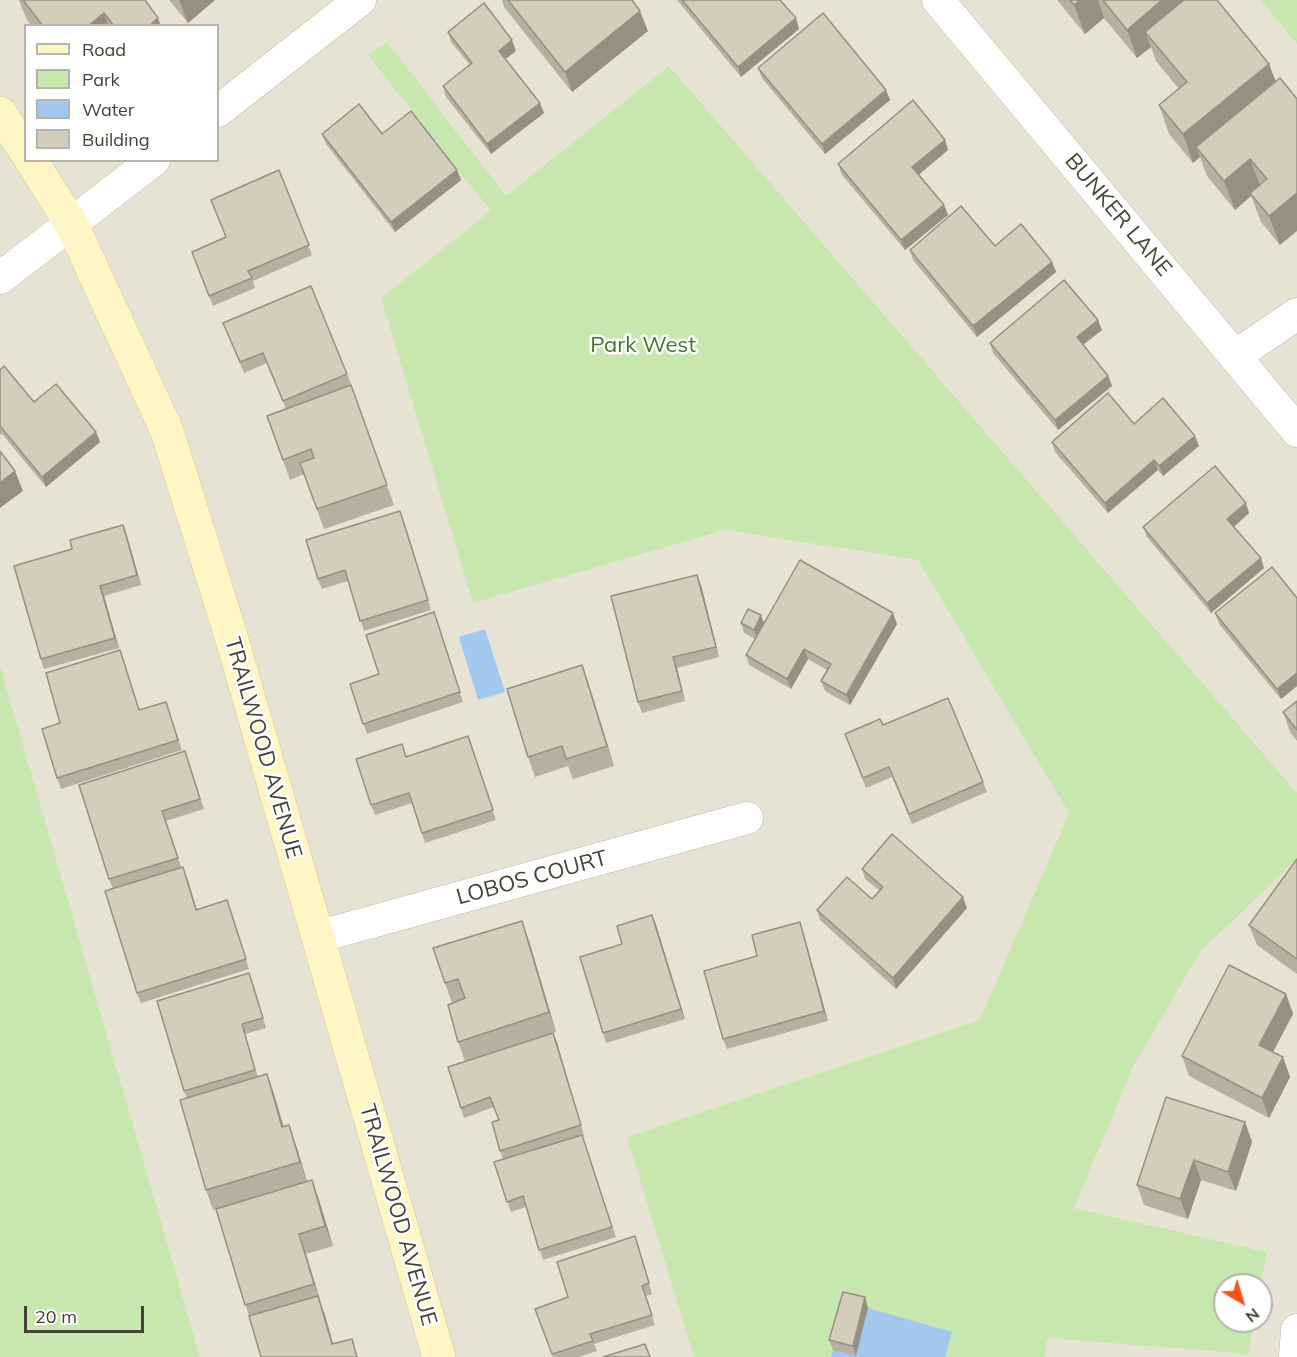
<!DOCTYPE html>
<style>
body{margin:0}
#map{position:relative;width:1297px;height:1357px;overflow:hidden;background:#f3f0e6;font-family:Mulish,sans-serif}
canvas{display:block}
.legend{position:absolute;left:24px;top:24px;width:195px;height:138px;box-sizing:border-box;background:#fff;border:2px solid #b5b3ae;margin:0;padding:8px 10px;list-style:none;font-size:18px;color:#464135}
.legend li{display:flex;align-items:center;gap:12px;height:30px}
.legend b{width:30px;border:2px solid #b5b3ae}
.north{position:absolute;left:1213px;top:1273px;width:60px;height:60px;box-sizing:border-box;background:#fff;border:2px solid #b5b3ae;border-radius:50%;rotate:142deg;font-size:16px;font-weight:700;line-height:24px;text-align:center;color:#464135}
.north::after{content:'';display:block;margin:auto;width:21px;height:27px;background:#f95117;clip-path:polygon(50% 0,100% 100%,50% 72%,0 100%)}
.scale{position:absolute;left:24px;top:1306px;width:120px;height:27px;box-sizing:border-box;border:3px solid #464135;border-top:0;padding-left:8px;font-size:18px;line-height:21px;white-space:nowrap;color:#464135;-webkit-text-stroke:4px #fff;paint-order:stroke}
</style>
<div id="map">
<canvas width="1297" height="1357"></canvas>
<ul class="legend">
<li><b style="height:8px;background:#fef6c5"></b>Road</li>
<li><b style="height:16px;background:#c8e7af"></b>Park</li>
<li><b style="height:16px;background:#a2c8f0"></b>Water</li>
<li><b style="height:16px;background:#d5cdbb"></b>Building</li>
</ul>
<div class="north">N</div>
<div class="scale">20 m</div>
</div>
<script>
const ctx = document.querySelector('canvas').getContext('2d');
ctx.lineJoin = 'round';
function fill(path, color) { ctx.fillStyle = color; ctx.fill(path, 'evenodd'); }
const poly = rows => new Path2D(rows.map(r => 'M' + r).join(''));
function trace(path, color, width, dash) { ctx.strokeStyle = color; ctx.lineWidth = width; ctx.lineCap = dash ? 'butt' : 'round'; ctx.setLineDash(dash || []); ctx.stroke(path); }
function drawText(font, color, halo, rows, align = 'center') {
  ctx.font = font + ' Mulish,sans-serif'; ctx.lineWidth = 5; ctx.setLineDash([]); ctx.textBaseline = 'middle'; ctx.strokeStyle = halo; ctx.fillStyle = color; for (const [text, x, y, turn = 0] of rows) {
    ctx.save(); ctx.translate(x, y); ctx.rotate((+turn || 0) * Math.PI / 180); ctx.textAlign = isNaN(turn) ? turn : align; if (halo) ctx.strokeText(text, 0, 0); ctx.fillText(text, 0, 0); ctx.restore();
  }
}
fill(poly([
 [0,0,1297,0,1297,1357,0,1357],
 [26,26,218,26,218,160,26,160],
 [1225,1285,1261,1285,1261,1321,1225,1321]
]), '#e7e3d4');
fill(poly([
 [1261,0,1297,0,1297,44],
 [387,42,506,196,669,66,1297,793,1297,859,1200,952,1134,1065,1074,1208,1267,1252,1261,1285,1225,1285,1225,1321,1254,1321,1249,1354,1047,1338,1045,1357,694,1357,627,1137,980,1020,1069,813,918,560,725,530,473,603,381,298,491,211,368,55],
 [0,664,7,690,200,1357,0,1357]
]), '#c8e7af');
fill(poly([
 [485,629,505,692,478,700,459,637],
 [847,1302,952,1332,945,1357,831,1357]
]), '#a2c8f0');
const street = poly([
 [938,0,1297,431],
 [218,111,360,0],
 [0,278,154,160],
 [1235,356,1297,314],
 [317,937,747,818],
 [1295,1357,1297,1330]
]);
const secondary = poly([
 [0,113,26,152],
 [31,160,72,225,167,431,231,636,439,1357]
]);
trace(street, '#beb9a9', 33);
trace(secondary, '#d3c996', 34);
trace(street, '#fff', 32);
trace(secondary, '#fef6c5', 33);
fill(poly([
 [19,0,145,0,161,26,31,26,26,18],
 [169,0,215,0,188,23],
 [502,0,632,0,648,31,572,92,504,7],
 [677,0,780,0,796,18,799,29,741,77],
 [1057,0,1217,0,1269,64,1276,82,1280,245,1261,222,1251,196,1235,210,1207,176,1200,157,1193,163,1169,134,1159,105,1179,89,1156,61,1151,47,1137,58,1104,18,1085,34],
 [448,32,516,51,505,59,544,113,491,154,446,97,443,86,470,65,451,42],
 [758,68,886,90,890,100,825,154,762,78],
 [322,134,382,134,457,170,461,180,395,232,326,144],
 [945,140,948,150,919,174,944,205,948,215,905,250,842,175,838,164],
 [279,170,312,255,253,281,255,288,213,306,192,252,226,237,211,200],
 [910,250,1052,262,1056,272,977,337,913,260],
 [223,323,347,374,351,384,340,389,351,385,394,505,324,529,304,474,290,480,267,416,286,409,267,363,244,373],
 [1102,330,1083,345,1108,376,1112,386,1058,430,993,353,990,343],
 [0,370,34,402,96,432,100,442,46,487,2,434,0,435],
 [1134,424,1199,446,1163,476,1158,470,1108,513,1055,452,1052,442],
 [1249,513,1234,527,1264,568,1211,613,1147,537,1143,527],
 [404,521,431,610,364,631,348,581,322,589,318,579],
 [127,536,141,585,104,596,119,648,44,669,41,659],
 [701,585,719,657,677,668,685,701,642,713,638,702],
 [1297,598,1297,686,1281,699,1219,624,1215,613],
 [434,612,463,702,367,734,350,684,379,674],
 [761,615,764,623,897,624,850,705,825,691,821,681,827,670,808,659,791,689,749,665,746,655,755,639,744,633,741,623],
 [124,660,139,710,166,702,182,750,61,789,57,778,60,723],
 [582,665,589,685,614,766,573,779,568,766,535,777,528,757],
 [1297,701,1297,741,1290,732,1283,712],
 [883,725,983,782,987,792,912,824,892,777,866,788,849,745],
 [468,736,496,820,425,843,412,803,375,815,371,805,407,757],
 [185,751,204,809,166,821,181,867,187,877,197,909,227,900,249,969,141,1003,137,993,113,889,109,879],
 [1297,859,1297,974,1257,945,1249,925],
 [862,869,967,908,896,989,820,920,817,910,872,899,880,891,865,879],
 [656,925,685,1019,606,1043,603,1033,622,944],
 [803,932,828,1021,727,1049,723,1039,757,956],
 [529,941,556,1032,546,1035,553,1033,557,1043,584,1136,582,1136,616,1237,543,1260,526,1207,511,1212,494,1162,503,1159,500,1151,499,1120,494,1107,464,1118,461,1108,465,1061,458,1042,460,1001,452,1003,445,983],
 [253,983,266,1028,245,1034,258,1077,267,1074,274,1094,284,1127,296,1145,307,1181,312,1180,319,1200,333,1246,306,1254,333,1344,359,1357,249,1316,216,1209,213,1210,206,1190,187,1098,184,1091],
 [1286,994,1293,1014,1273,1052,1283,1057,1290,1077,1269,1118,1189,1076,1182,1056],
 [1245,1122,1252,1142,1236,1191,1201,1180,1188,1219,1144,1205,1137,1185],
 [638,1246,652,1294,646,1296,655,1325,594,1344,597,1351,579,1357,553,1357,535,1309,568,1297],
 [865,1297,868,1308,856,1356,833,1350,829,1340]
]), '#b7b0a1');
fill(poly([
 [179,0,215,0,188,23],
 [1080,0,1098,0,1104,18,1085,34,1074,5],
 [1162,0,1205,0,1145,32,1151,47,1137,58,1127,30],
 [640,11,648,31,572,92,565,72],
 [104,13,109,26,88,26],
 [158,18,161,26,149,26],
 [796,18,799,29,741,77,738,67],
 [512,40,516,51,503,61,499,51],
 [1269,64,1280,93,1196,147,1200,157,1193,163,1183,134],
 [886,90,890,100,825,154,822,144],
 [540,103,544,113,491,154,487,144],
 [945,140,948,150,916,177,912,167],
 [1250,159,1261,188,1250,193,1251,196,1235,210,1224,181],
 [457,170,461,180,395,232,391,222],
 [1297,193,1297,231,1280,245,1269,216],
 [944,205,948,215,905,250,901,240],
 [1052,262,1056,272,977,337,973,326],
 [1098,320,1102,330,1080,347,1077,337],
 [1108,376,1112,386,1058,430,1055,420],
 [96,432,100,442,46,487,42,477],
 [1195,436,1199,446,1163,476,1159,466],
 [1154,460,1158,470,1108,513,1105,503],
 [15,471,23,491,0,508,0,483],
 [1246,503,1249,513,1231,529,1227,519],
 [123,525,127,536,141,585,137,575],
 [1261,558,1264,568,1211,613,1207,603],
 [697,575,701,585,719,657,716,647],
 [100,586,104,596,119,648,115,638],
 [893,613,897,624,850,705,846,695],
 [761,615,765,626,757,640,754,630],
 [804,649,808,659,791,689,787,679],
 [673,657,677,668,685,701,682,691],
 [582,665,589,685,614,766,607,746],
 [1297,673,1297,686,1281,699,1277,689],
 [963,897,967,908,896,989,893,978],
 [652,915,656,925,685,1019,681,1009],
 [522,921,529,941,556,1032,549,1012],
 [800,922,803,932,828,1021,824,1011],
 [1286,994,1293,1014,1266,1065,1259,1045],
 [553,1033,557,1043,584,1136,581,1125],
 [1283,1057,1290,1077,1269,1118,1262,1098],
 [267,1074,274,1094,289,1147,282,1127],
 [1245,1122,1252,1142,1236,1191,1228,1172],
 [289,1125,296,1145,307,1182,300,1162],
 [1194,1160,1201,1180,1188,1219,1180,1199],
 [312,1180,319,1200,333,1246,325,1226],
 [299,1234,306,1254,321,1303,314,1284],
 [318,1296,325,1315,337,1357,332,1344],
 [865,1297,868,1308,856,1356,853,1346]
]), '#959083');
const building = poly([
 [23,0,145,0,158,18,149,26,114,26,104,13,88,26,43,26,23,0],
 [508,0,632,0,640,11,565,72,508,0],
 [682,0,780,0,796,18,738,67,682,0],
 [1070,0,1080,0,1074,5,1070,0],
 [1103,0,1162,0,1127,30,1103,0],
 [1184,0,1217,0,1269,64,1183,134,1159,105,1187,82,1145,32,1184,0],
 [484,3,512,40,499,51,540,103,487,144,443,86,472,63,448,32,484,3],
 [823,13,886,90,822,144,758,68,823,13],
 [1280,78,1297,99,1297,193,1269,216,1250,193,1267,179,1250,159,1224,181,1196,147,1280,78],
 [913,100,945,140,912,167,944,205,901,240,838,164,913,100],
 [359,104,382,134,411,111,457,170,391,222,322,134,359,104],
 [279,170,309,245,248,271,252,278,209,296,192,252,226,237,211,200,279,170],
 [961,206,995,246,1021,224,1052,262,973,326,910,250,961,206],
 [1064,280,1098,320,1077,337,1108,376,1055,420,990,343,1064,280],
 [311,286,347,374,283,401,263,353,240,362,223,323,311,286],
 [4,366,34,402,56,384,96,432,42,477,0,426,0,370,4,366],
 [351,385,387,485,317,509,300,463,314,458,311,449,283,460,267,416,351,385],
 [1108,393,1134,424,1163,398,1195,436,1159,466,1154,460,1105,503,1052,442,1108,393],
 [0,451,15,471,0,483,0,451],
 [1215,466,1246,503,1227,519,1261,558,1207,603,1143,527,1215,466],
 [400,511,428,600,360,621,345,570,318,579,306,540,400,511],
 [123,525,137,575,100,586,115,638,41,659,14,566,72,549,70,540,123,525],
 [800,560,893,613,846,695,821,681,831,664,804,649,787,679,746,655,800,560],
 [1272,567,1297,598,1297,673,1277,689,1215,613,1272,567],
 [697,575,716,647,673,657,682,691,638,702,611,596,697,575],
 [748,609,761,615,754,630,741,623,748,609],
 [434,612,460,692,363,724,350,684,379,674,366,635,434,612],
 [120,650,139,710,166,702,178,740,57,778,42,729,60,723,46,673,120,650],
 [582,665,607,746,566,759,562,746,528,757,507,689,582,665],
 [948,698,983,782,909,814,889,767,863,778,845,734,880,719,883,725,948,698],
 [1297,701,1297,730,1283,712,1297,701],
 [468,736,493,810,422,833,409,793,371,805,356,759,402,744,406,757,468,736],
 [185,751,200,799,162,811,178,858,109,879,79,785,185,751],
 [892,834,963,897,893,978,817,910,847,877,872,899,883,887,862,869,892,834],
 [1297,859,1297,959,1249,925,1297,859],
 [183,867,196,910,227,900,246,959,137,993,105,891,183,867],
 [652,915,681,1009,603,1033,580,957,622,944,617,926,652,915],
 [522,921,549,1012,458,1042,448,1005,465,998,458,979,445,983,433,948,522,921],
 [800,922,824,1011,723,1039,704,971,757,956,752,935,800,922],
 [1229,965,1286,994,1259,1045,1283,1057,1262,1098,1182,1056,1229,965],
 [249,973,263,1018,242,1024,255,1070,184,1091,157,1001,249,973],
 [553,1033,581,1125,500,1151,492,1122,499,1120,490,1097,461,1108,448,1067,553,1033],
 [267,1074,282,1127,289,1125,300,1162,206,1190,180,1100,267,1074],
 [1166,1097,1245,1122,1228,1172,1194,1160,1180,1199,1137,1185,1166,1097],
 [582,1135,612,1227,539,1250,523,1196,507,1202,494,1162,582,1135],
 [312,1180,325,1226,299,1234,314,1284,245,1305,216,1209,312,1180],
 [635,1236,649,1283,642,1286,652,1315,590,1334,593,1341,552,1354,535,1309,568,1297,557,1262,635,1236],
 [843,1292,865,1297,853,1346,829,1340,843,1292],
 [318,1296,332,1344,352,1339,357,1357,261,1357,249,1316,318,1296],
 [645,1344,650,1357,603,1357,645,1344]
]);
fill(building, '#d5cdbb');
trace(building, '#959083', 1.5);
drawText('22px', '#464135', '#fff', [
 ["BUNKER LANE",1118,215,50],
 ["TRAILWOOD AVENUE",263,748,74],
 ["LOBOS COURT",532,878,-15],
 ["TRAILWOOD AVENUE",398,1215,74]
]);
drawText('22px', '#3e7729', '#fff', [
 ["Park West",643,345]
]);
</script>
